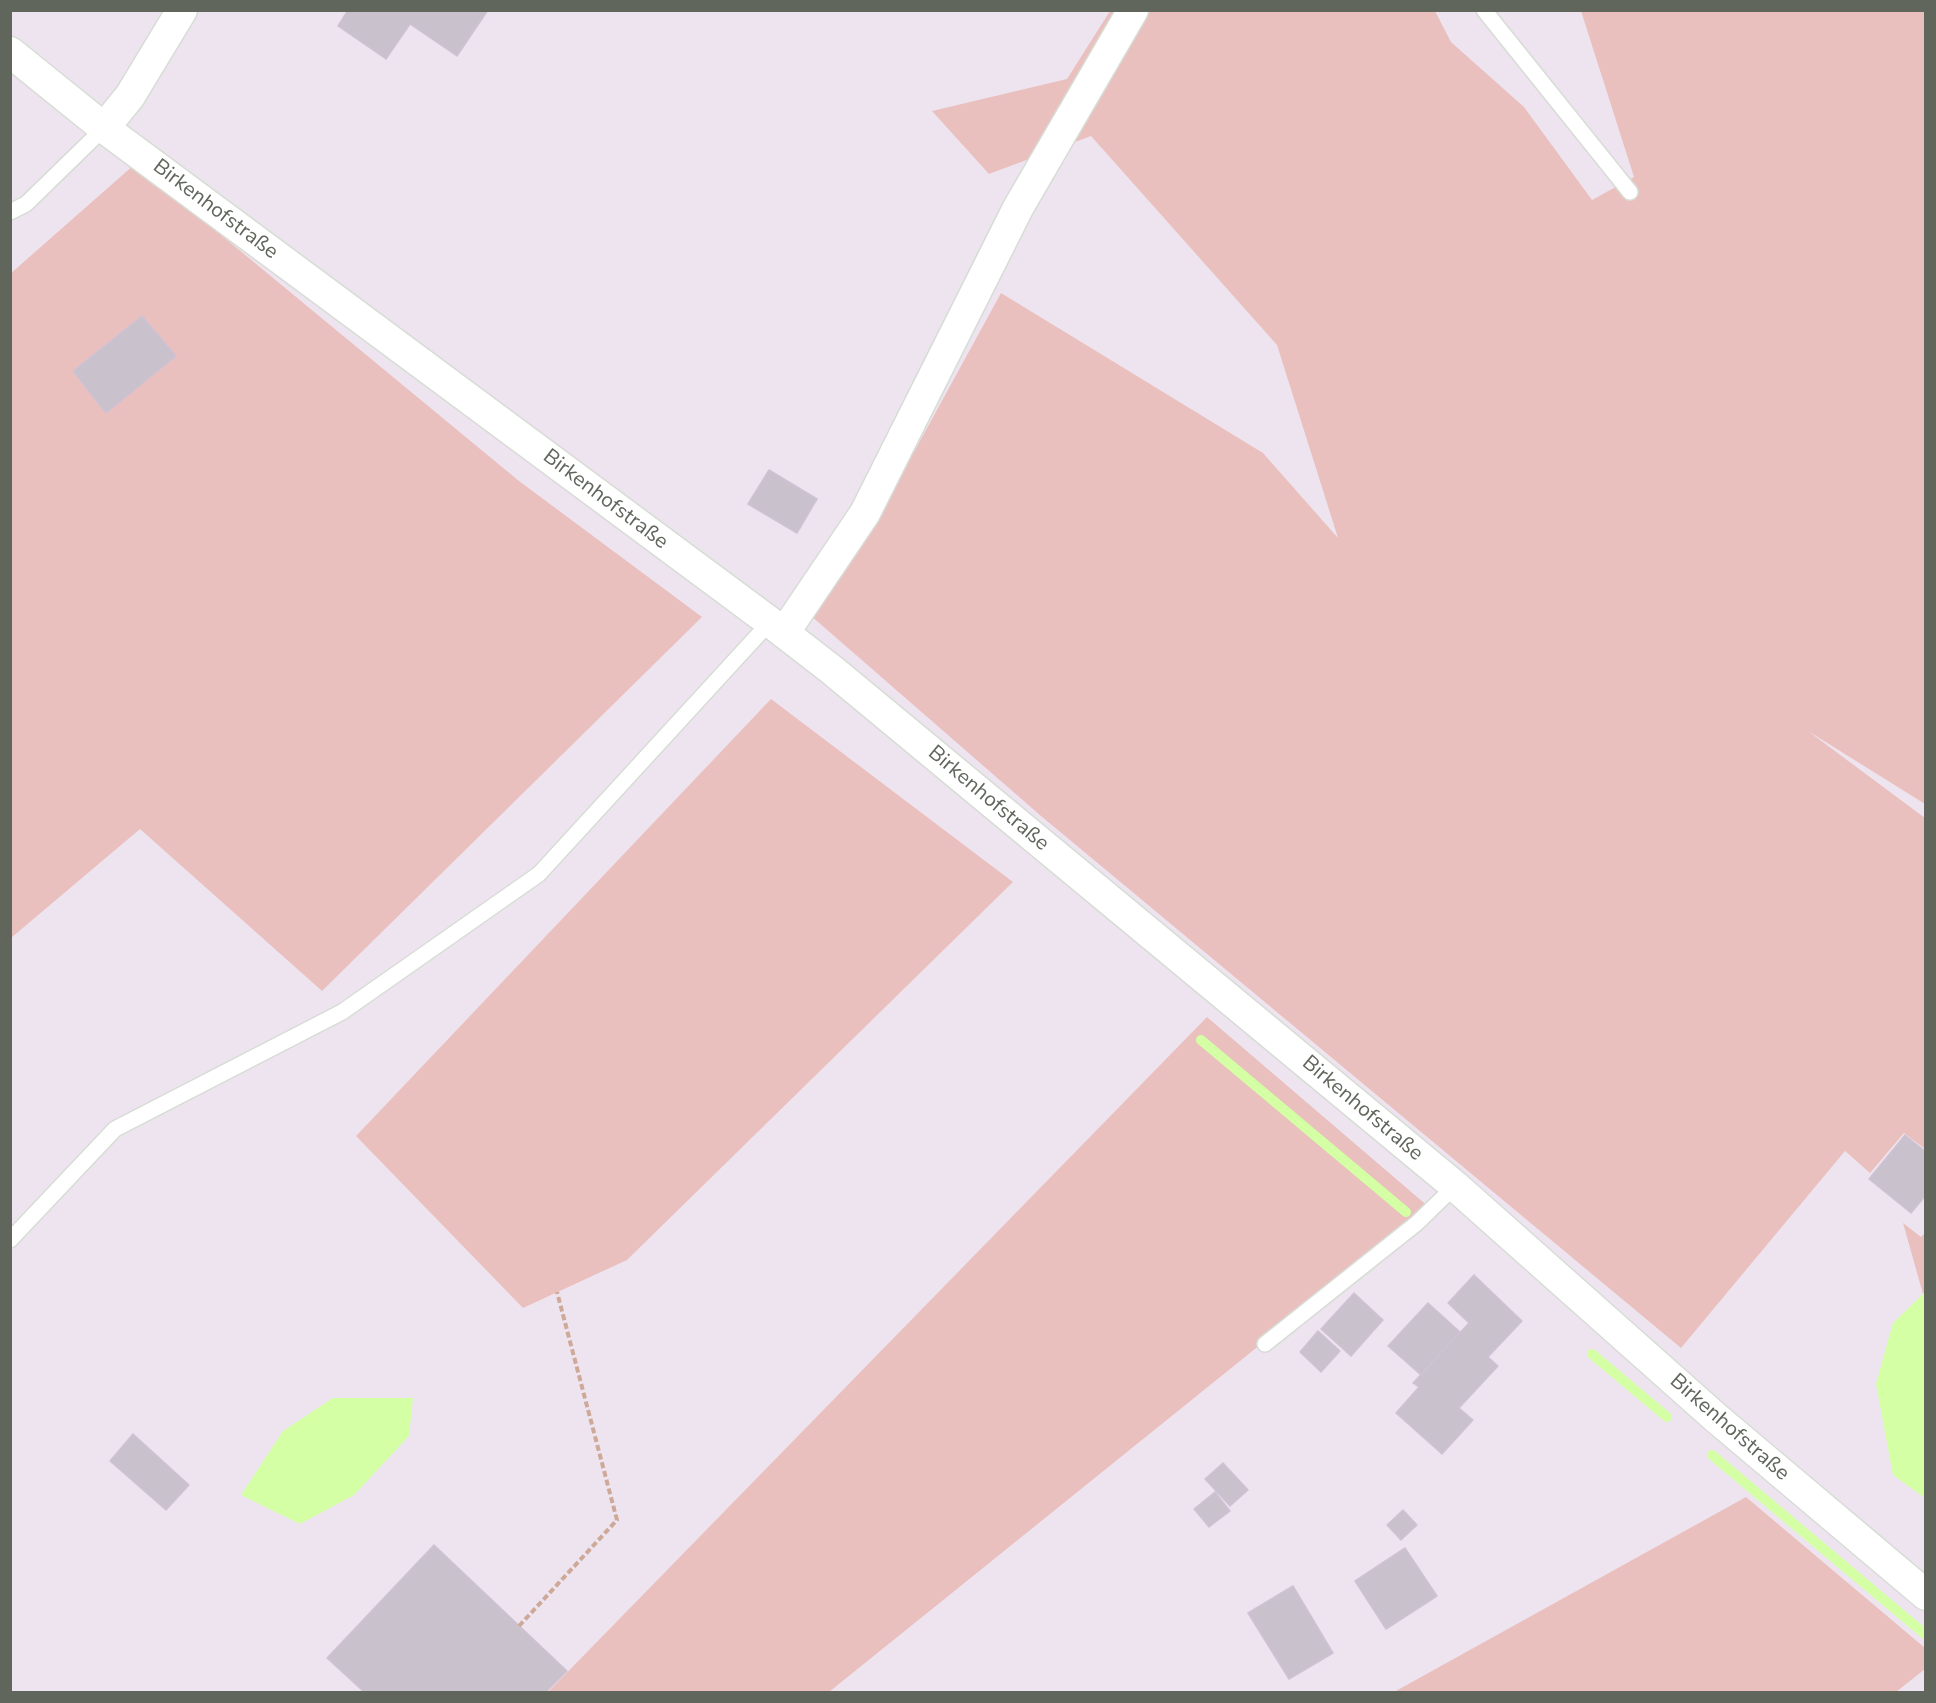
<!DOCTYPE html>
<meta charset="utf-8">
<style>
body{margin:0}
#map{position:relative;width:1936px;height:1703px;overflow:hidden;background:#eee4f0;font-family:"Nunito Sans",sans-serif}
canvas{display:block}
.frame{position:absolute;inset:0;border:12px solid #60665c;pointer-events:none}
</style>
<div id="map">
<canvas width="1936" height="1703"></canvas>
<div class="frame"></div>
</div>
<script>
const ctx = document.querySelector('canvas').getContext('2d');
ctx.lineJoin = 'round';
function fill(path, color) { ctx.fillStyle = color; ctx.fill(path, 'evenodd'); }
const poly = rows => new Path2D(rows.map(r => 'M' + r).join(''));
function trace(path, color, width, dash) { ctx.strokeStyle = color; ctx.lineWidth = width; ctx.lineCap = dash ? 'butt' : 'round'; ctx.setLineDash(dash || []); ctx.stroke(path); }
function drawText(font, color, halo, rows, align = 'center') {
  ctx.font = font + ' "Nunito Sans",sans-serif'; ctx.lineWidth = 6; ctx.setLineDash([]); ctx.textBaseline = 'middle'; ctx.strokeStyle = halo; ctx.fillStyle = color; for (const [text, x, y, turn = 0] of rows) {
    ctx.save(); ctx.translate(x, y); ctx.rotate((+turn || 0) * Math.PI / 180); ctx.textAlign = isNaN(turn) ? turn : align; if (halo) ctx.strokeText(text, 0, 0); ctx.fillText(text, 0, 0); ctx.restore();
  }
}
fill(poly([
 [1110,11,1435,11,1451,42,1524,107,1592,200,1634,177,1581,11,1925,11,1925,804,1808,731,1925,818,1925,1149,1904,1133,1870,1173,1845,1151,1681,1348,1041,816,810,615,915,450,1001,293,1263,453,1338,538,1277,345,1091,136,989,174,932,111,1067,79],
 [135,164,519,481,702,617,322,991,140,829,11,938,10,274],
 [771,699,1013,882,627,1260,523,1308,356,1136],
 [1207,1017,1430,1208,829,1692,548,1692],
 [1903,1223,1921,1237,1925,1233,1926,1291,1923,1294],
 [1746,1497,1925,1648,1925,1669,1896,1692,1394,1692]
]), '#eac0be');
fill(poly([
 [1925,1292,1925,1498,1893,1475,1876,1384,1893,1323],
 [333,1398,413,1398,409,1436,354,1495,300,1524,241,1495,283,1431]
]), '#d4ffa5');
trace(poly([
 [1201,1040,1406,1212],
 [1592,1354,1667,1417],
 [1712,1455,1926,1635]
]), '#d4ffa5', 10);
const building = poly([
 [348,10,488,10,457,56,410,24,386,59,338,26,348,10],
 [142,316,176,356,106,413,73,371,142,316],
 [769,470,817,499,797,533,748,504,769,470],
 [1905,1135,1926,1152,1926,1195,1911,1213,1869,1179,1905,1135],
 [1474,1275,1522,1321,1488,1357,1498,1366,1459,1408,1473,1420,1442,1454,1396,1413,1419,1387,1413,1383,1469,1323,1448,1303,1474,1275],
 [1354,1293,1383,1320,1351,1356,1321,1329,1354,1293],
 [1428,1303,1460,1332,1421,1375,1388,1346,1428,1303],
 [1318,1331,1340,1351,1321,1372,1300,1352,1318,1331],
 [133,1434,189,1485,166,1510,110,1461,133,1434],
 [1223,1463,1248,1490,1230,1506,1205,1479,1223,1463],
 [1215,1492,1230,1511,1209,1527,1194,1509,1215,1492],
 [1403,1510,1417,1525,1401,1540,1387,1525,1403,1510],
 [434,1545,567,1671,546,1692,364,1692,327,1658,434,1545],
 [1405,1548,1437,1596,1386,1629,1355,1581,1405,1548],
 [1293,1586,1333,1653,1289,1679,1248,1613,1293,1586]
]);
fill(building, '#c9c1cb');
trace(building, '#d0c2d5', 1.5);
const lane = poly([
 [1484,10,1630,192],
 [10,212,26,204,104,128],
 [10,1240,115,1129,342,1012,539,874,770,622],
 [1265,1344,1417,1223,1455,1186]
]);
const street = poly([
 [10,52,104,128,770,622,832,670,1455,1186,1715,1417,1926,1595],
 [104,128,130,96,182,10],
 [784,633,865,513,1018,208,1133,10]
]);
trace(lane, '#d7dcd5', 18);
trace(street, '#d7dcd5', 33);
trace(poly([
 [519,1626,617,1520,557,1292]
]), '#cea998', 4, [6, 3]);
trace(lane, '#fff', 15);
trace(street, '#fff', 30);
drawText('21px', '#60665c', '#fff', [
 ["Birkenhofstraße",215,210,37],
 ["Birkenhofstraße",605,500,37],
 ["Birkenhofstraße",988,799,40],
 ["Birkenhofstraße",1362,1109,40],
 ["Birkenhofstraße",1729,1428,41]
]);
</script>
